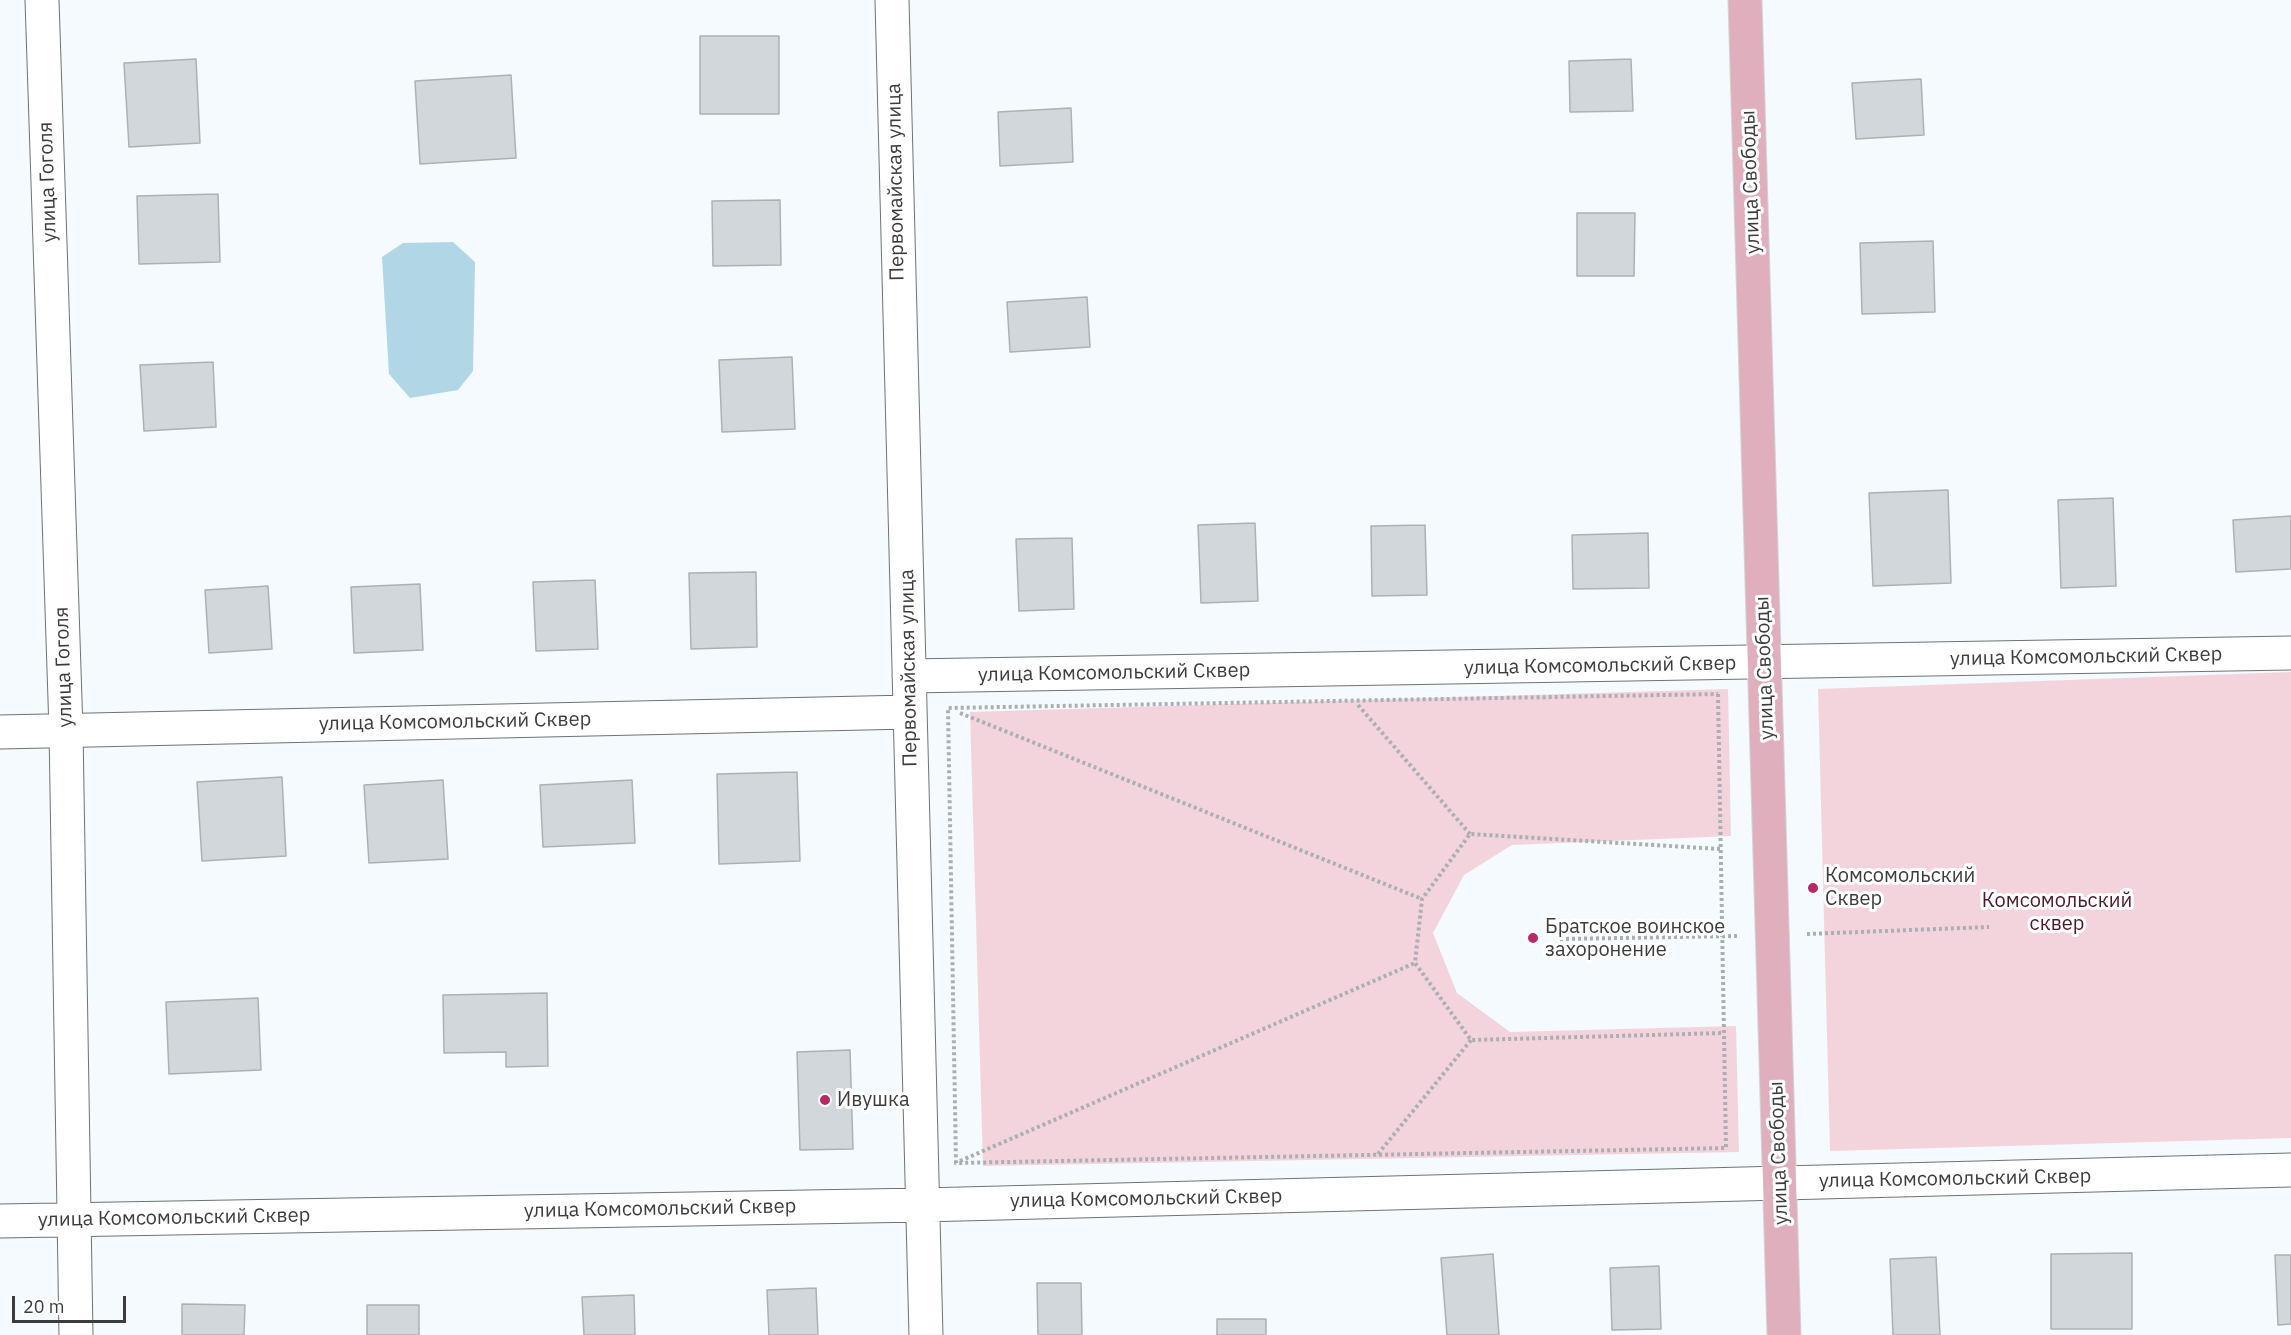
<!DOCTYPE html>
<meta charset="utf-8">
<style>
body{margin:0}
#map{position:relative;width:2291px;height:1335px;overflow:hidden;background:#f4fafd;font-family:"IBM Plex Sans",sans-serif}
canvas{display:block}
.scale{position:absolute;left:12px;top:1296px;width:114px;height:27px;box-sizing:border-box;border:3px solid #3a3c3d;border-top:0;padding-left:8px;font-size:18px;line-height:21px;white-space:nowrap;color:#3a3c3d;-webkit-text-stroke:4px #fff;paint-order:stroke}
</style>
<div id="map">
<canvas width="2291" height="1335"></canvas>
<div class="scale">20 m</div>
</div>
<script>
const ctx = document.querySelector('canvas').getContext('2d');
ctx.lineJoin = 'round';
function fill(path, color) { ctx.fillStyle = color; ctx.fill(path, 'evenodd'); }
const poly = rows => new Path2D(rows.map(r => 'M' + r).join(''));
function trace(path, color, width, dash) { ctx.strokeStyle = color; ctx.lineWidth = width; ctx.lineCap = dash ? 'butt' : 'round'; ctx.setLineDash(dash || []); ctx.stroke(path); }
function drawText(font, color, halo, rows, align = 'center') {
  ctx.font = font + ' "IBM Plex Sans",sans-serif'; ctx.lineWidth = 6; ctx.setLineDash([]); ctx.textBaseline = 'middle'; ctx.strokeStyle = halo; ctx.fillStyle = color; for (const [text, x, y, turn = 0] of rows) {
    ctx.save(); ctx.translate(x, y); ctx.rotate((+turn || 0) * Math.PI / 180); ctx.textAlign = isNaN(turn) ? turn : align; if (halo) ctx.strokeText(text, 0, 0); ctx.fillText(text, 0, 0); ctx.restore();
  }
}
fill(poly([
 [2291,672,2291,1138,1830,1151,1818,689],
 [1728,689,1731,836,1512,845,1464,875,1433,933,1457,993,1510,1032,1736,1026,1739,1152,983,1166,970,712]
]), '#f3d4dd');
fill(poly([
 [453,242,475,262,473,371,458,390,410,398,389,374,382,257,403,243]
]), '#b1d6e6');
const building = poly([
 [700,36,779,36,779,114,700,114,700,36],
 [196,59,200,143,129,147,124,63,196,59],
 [1631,59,1633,111,1570,112,1569,61,1631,59],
 [511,75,516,158,420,164,415,81,511,75],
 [1921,79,1924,135,1856,139,1852,83,1921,79],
 [1071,108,1073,162,1000,166,998,112,1071,108],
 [218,194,220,262,139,264,137,196,218,194],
 [780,200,781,265,713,266,712,201,780,200],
 [1577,213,1635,213,1634,276,1577,276,1577,213],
 [1933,241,1935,312,1862,314,1860,243,1933,241],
 [1087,297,1090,347,1010,352,1007,302,1087,297],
 [792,357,795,429,722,432,719,360,792,357],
 [213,362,216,427,144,431,140,365,213,362],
 [1948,490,1951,583,1873,586,1869,493,1948,490],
 [2113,498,2116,586,2061,588,2058,500,2113,498],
 [2291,516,2291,569,2236,572,2233,520,2291,516],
 [1255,523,1258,601,1201,603,1198,525,1255,523],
 [1425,525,1427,595,1372,596,1371,526,1425,525],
 [1648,533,1649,588,1573,589,1572,535,1648,533],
 [1072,538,1074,609,1019,611,1016,539,1072,538],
 [756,572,757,647,691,649,689,573,756,572],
 [595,580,598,649,536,651,533,582,595,580],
 [420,584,423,650,354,653,351,587,420,584],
 [268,586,272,649,209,653,205,590,268,586],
 [797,772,800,861,719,864,717,774,797,772],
 [282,777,286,856,202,861,197,782,282,777],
 [443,780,448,859,369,863,364,785,443,780],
 [632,780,635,843,543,847,540,785,632,780],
 [547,993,548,1066,506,1067,506,1052,444,1053,443,995,547,993],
 [258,998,261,1070,169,1074,166,1002,258,998],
 [850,1050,853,1149,800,1150,797,1052,850,1050],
 [2132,1253,2132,1329,2051,1329,2051,1254,2132,1253],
 [1493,1254,1499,1335,1447,1335,1441,1258,1493,1254],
 [2275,1255,2291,1255,2291,1324,2278,1325,2275,1255],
 [1936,1257,1940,1335,1893,1335,1890,1259,1936,1257],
 [1659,1266,1661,1329,1612,1330,1610,1268,1659,1266],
 [1037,1283,1081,1283,1082,1335,1038,1335,1037,1283],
 [816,1288,818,1335,769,1335,767,1290,816,1288],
 [634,1295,635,1335,584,1335,582,1297,634,1295],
 [182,1304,245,1305,244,1335,182,1335,182,1304],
 [367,1305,419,1305,419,1335,367,1335,367,1305],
 [1217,1319,1266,1319,1266,1335,1217,1335,1217,1319]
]);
fill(building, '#d1d7da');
trace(building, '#acb2b4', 1.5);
const minor = poly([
 [42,0,66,730,76,1335],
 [892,0,926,1335],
 [909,676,2291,653],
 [0,732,910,712],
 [0,1221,922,1205,2291,1170]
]);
const major = poly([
 [1745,0,1784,1335]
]);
trace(minor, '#6d7375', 35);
trace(major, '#d4d4d4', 35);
trace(poly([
 [1718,694,1726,1148,956,1163,948,708,1718,694],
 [1358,705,1470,834],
 [960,713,1422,899],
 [1720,849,1470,834,1422,899,1415,963,1471,1040,1724,1033],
 [1807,934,1989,927],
 [1560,939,1737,936],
 [1378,1154,1471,1040],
 [960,1161,1415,963]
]), '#abafb2', 4, [3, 3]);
trace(minor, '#fff', 33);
trace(major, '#dfafbe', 33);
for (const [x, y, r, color] of [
 [1813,888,6,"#b52a67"],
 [1533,938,6,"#b52a67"],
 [825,1100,6,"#b52a67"]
]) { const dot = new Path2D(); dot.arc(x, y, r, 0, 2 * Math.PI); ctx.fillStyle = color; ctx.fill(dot); trace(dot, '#fff', 2); }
drawText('20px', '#3a3c3d', '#fff', [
 ["улица Гоголя",48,182,-92],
 ["Первомайская улица",896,182,-91],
 ["улица Свободы",1751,182,-92],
 ["улица Комсомольский Сквер",2086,657,-1],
 ["улица Комсомольский Сквер",1600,666,-1],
 ["улица Гоголя",64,667,-92],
 ["Первомайская улица",909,668,-91],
 ["улица Свободы",1765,668,-92],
 ["улица Комсомольский Сквер",1114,673,-1],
 ["улица Комсомольский Сквер",455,722,-1],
 ["улица Свободы",1779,1153,-92],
 ["улица Комсомольский Сквер",1955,1179,-1],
 ["улица Комсомольский Сквер",1146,1199,-1],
 ["улица Комсомольский Сквер",660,1209,-1],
 ["улица Комсомольский Сквер",174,1218,-1]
]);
drawText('20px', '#3a3c3d', '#fff', [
 ["Комсомольский",1825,876],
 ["Сквер",1825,899],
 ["Братское воинское",1545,927],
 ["захоронение",1545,950],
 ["Ивушка",837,1100]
], 'left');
drawText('20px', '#4a1a2c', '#fff', [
 ["Комсомольский",2057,901],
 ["сквер",2057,924]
]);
</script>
